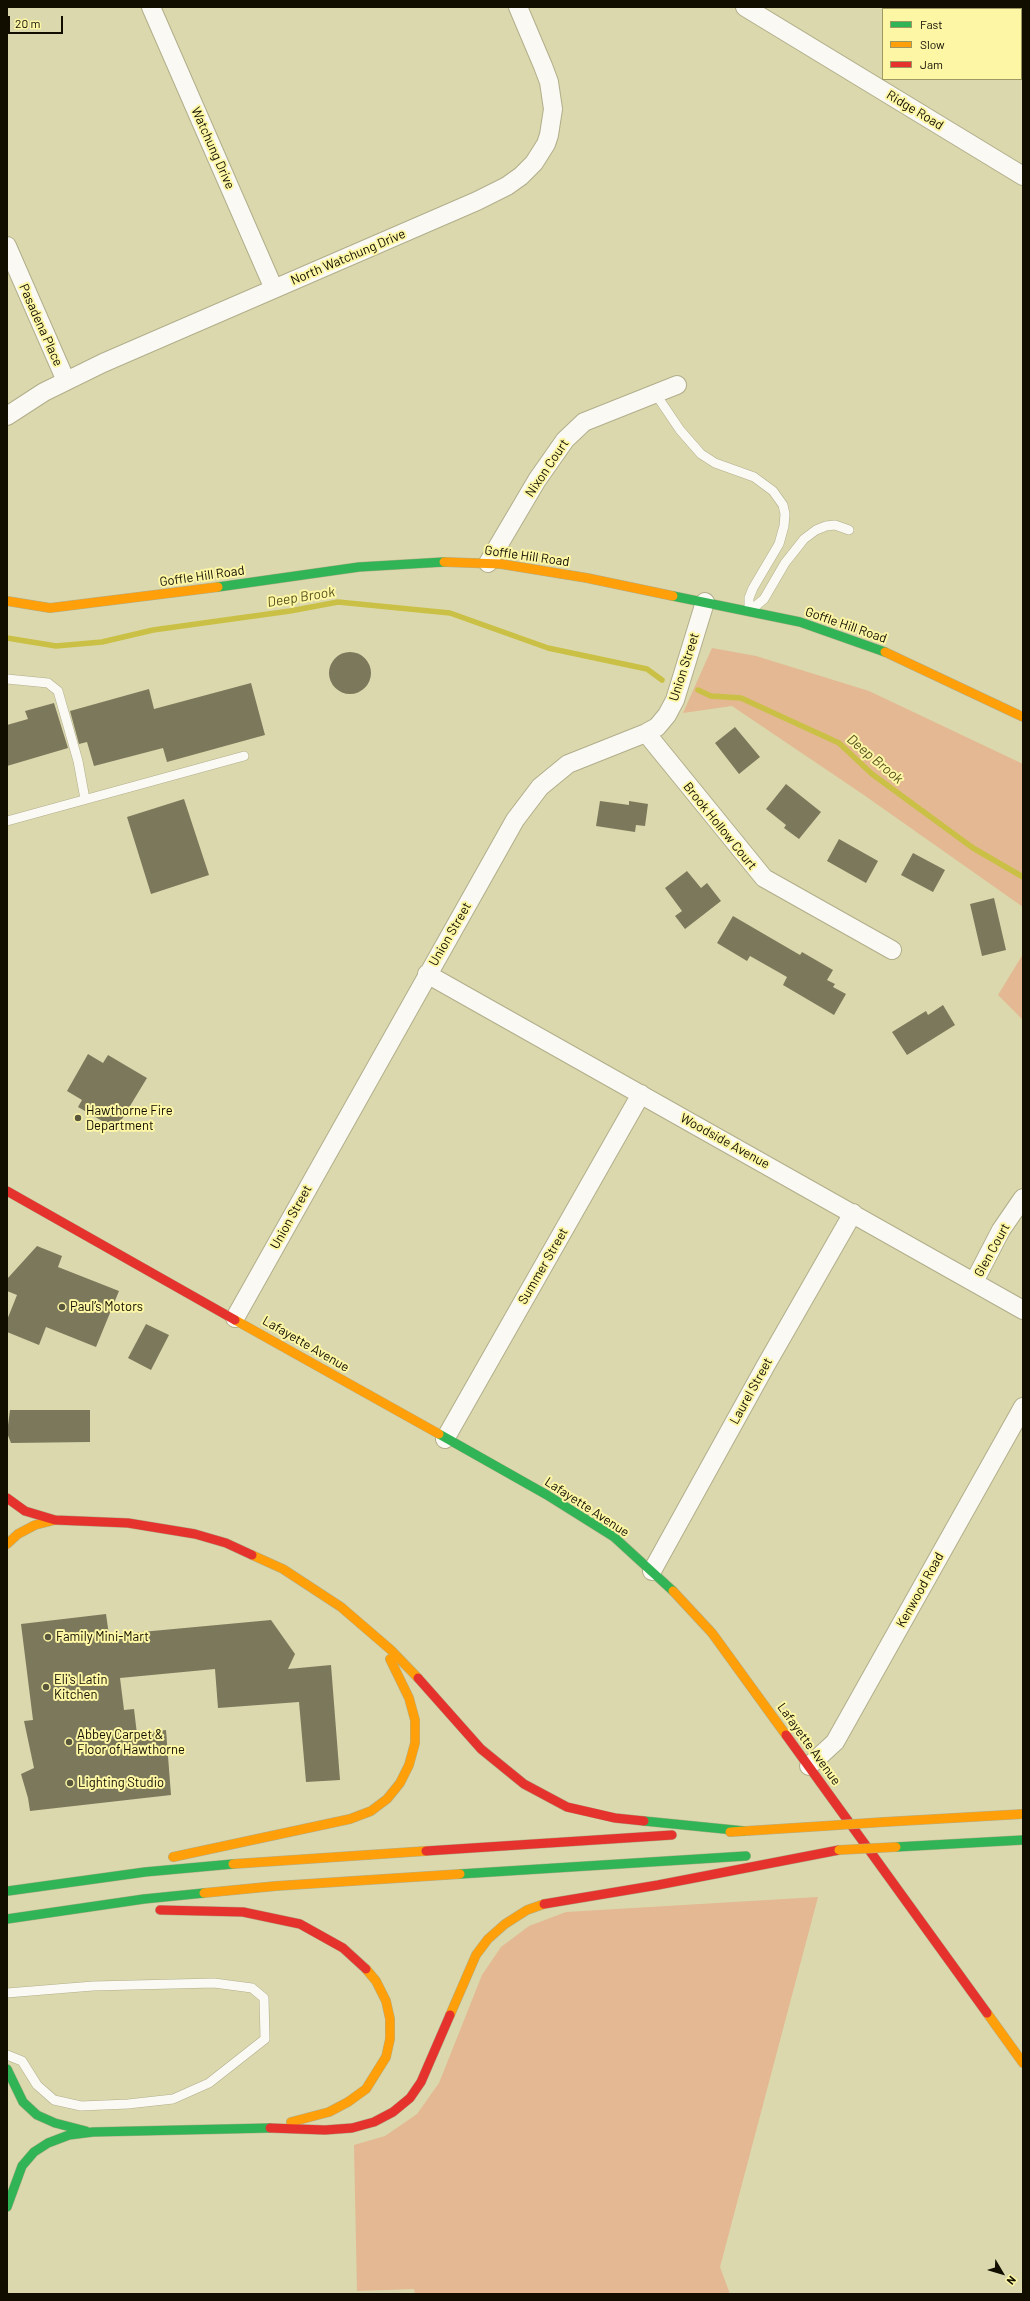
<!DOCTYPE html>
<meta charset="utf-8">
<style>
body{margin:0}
#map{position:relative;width:1030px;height:2301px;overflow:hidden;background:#dbd8ad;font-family:Barlow,sans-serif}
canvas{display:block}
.frame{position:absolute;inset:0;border:8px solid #110e00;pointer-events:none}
.legend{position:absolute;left:882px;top:8px;width:140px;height:72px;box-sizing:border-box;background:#fcf6a5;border:1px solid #9e9963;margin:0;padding:5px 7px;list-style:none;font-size:12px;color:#110e00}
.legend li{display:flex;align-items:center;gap:8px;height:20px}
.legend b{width:20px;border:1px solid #9e9963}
.north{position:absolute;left:982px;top:2253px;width:40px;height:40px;-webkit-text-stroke:3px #fcf6a5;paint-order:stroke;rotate:128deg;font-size:11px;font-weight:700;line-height:16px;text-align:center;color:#110e00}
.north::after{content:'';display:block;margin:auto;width:14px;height:18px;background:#110e00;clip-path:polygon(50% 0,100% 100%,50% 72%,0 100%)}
.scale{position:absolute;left:8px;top:16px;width:55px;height:18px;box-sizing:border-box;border:2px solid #110e00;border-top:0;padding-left:5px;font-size:12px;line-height:14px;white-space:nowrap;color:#110e00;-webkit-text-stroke:3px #fcf6a5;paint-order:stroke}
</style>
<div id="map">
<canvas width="1030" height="2301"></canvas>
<div class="frame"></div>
<ul class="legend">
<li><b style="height:5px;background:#30b455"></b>Fast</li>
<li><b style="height:5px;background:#ff9f0a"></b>Slow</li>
<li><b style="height:5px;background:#e5322d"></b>Jam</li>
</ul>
<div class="north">N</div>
<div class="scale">20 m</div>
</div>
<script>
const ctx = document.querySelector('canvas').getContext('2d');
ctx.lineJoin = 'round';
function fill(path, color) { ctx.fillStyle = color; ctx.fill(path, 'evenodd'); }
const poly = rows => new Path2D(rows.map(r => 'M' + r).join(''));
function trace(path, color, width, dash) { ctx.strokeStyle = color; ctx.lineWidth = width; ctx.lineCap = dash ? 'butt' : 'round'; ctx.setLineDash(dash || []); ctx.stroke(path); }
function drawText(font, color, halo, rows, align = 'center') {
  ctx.font = font + ' Barlow,sans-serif'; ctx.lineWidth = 4; ctx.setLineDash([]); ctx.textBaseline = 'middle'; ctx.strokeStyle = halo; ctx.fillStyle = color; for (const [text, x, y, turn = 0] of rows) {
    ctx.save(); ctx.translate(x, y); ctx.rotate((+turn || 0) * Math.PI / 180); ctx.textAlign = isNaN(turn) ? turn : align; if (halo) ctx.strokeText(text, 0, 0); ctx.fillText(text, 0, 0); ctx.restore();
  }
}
fill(poly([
 [712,648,756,656,869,691,1023,764,1023,907,861,793,732,706,683,713],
 [1023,954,1023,1020,998,995],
 [818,1897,720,2267,730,2294,415,2294,414,2289,357,2291,354,2145,385,2136,417,2114,439,2083,482,1975,501,1947,529,1926,566,1912]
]), '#e3b892');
trace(poly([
 [7,638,56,646,102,642,153,630,290,611,338,602,450,613,548,648,647,669,662,680],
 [698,690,711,696,741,698,839,743,872,774,973,848,1023,877]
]), '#cac045', 5.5);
fill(poly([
 '329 673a21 21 0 1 1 42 0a21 21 0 1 1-42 0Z',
 [251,683,265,735,167,762,163,748,94,766,87,742,79,744,70,711,149,689,154,709],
 [54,703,68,748,7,766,7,725,28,719,25,711],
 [735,727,760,757,739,774,715,743],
 [786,784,821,812,799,839,784,828,786,825,766,809],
 [184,799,209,875,151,894,127,817],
 [600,801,629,805,629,801,648,804,645,826,636,825,635,832,596,826],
 [839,839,878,861,866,883,827,861],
 [913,853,945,870,933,892,901,875],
 [687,871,701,888,707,883,721,901,685,929,675,916,682,911,665,888],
 [994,898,1006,950,982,956,970,904],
 [733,916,800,955,802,952,833,970,827,980,835,984,833,987,846,994,834,1015,783,985,787,977,750,956,747,961,717,943],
 [943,1005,955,1025,907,1055,892,1032,926,1011,928,1015],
 [88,1054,103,1063,108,1055,147,1078,116,1129,78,1107,82,1100,67,1091],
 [37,1246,62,1256,58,1267,119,1291,96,1347,46,1327,39,1345,7,1332,7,1320,17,1295,7,1291,7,1279],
 [146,1324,169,1335,151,1370,128,1358],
 [10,1410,90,1410,90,1442,11,1443,7,1433],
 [106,1614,109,1635,271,1620,295,1654,288,1669,331,1665,340,1780,306,1782,299,1702,218,1708,215,1669,120,1678,124,1710,134,1709,137,1734,166,1730,171,1795,30,1811,28,1798,21,1774,34,1768,24,1721,33,1720,21,1624]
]), '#7c785c');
const lane = poly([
 [655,393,680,430,701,454,715,463,754,477,773,491,783,505,785,514,784,526,779,544,753,588,749,598,749,611],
 [751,610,764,599,785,563,804,539,816,530,826,526,835,525,849,530],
 [7,679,48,683,58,691,78,761,85,799],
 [7,821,244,756],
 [7,1993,93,1986,214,1983,252,1988,264,1998,265,2039,209,2083,173,2099,128,2104,81,2106,54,2100,37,2085,22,2061,7,2055]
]);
const street = poly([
 [151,7,274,289],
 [745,7,1023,176],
 [7,246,66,381],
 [7,416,44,392,103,363,477,201,507,186,521,176,534,163,546,144,549,135,553,109,549,82,543,66,518,7],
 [488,563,537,480,565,440,584,422,677,385],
 [646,733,764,878,892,950],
 [427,974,1023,1310],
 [974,1282,1001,1230,1023,1198],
 [235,1318,515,820,540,787,568,764,646,733,657,727,667,715,675,700,705,602],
 [445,1439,641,1094],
 [652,1571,766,1365,853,1213],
 [809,1766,835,1742,1023,1407]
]);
const fast = poly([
 [218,587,359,567,444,562],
 [673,596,800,622,885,652],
 [439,1434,547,1495,614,1537,673,1591],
 [644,1821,744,1831],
 [896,1847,1023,1840],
 [460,1874,746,1856],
 [8,1891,145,1872,233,1864],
 [7,1919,144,1899,204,1893],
 [7,2069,23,2102,37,2115,55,2123,86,2131],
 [7,2207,22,2166,34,2152,48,2143,69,2135,93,2132,270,2128]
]);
const slow = poly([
 [444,562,501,564,587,578,673,596],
 [7,601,50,608,218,587],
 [885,652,1023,717],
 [235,1320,439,1434],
 [7,1544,18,1534,35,1525,55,1520],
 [252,1555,283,1569,341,1607,391,1650,418,1678],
 [673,1591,712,1633,786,1735],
 [884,1822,1023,1814],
 [730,1832,824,1826],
 [173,1857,350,1819,371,1811,387,1799,400,1783,409,1765,415,1743,415,1720,409,1698,390,1659],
 [233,1864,426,1851],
 [204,1893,276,1886,460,1874],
 [987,2013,1023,2063],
 [450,2015,476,1955,488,1939,505,1924,527,1910,544,1904],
 [291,2122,329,2112,348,2102,366,2089,386,2057,390,2039,390,2019,386,2001,376,1981,366,1969]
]);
const jam = poly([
 [7,1191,235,1320],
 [7,1498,25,1511,55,1520,128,1523,195,1534,226,1543,252,1555],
 [418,1678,481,1749,524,1784,567,1807,615,1818,644,1821],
 [786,1735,987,2013],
 [426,1851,672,1835],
 [544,1904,658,1885,839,1850],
 [160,1910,243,1912,300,1924,343,1948,366,1969],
 [270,2128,325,2130,352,2128,374,2122,393,2112,410,2098,421,2082,450,2015]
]);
trace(lane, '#b1ae8b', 10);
trace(street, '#b1ae8b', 20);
trace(fast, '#b1ae8b', 10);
trace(slow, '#b1ae8b', 10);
trace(jam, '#b1ae8b', 10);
trace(lane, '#faf9f3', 9);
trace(street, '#faf9f3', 18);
trace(fast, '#30b455', 9);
trace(slow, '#ff9f0a', 9);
trace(jam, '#e5322d', 9);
const slowBridge = poly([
 [824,1826,884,1822],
 [839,1850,896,1847]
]);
trace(slowBridge, '#b1ae8b', 10, []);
trace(slowBridge, '#ff9f0a', 9);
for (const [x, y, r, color] of [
 [78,1118,4,"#58553d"],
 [62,1307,4,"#58553d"],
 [48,1637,4,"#58553d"],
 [46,1687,4,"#58553d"],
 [69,1742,4,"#58553d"],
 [70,1783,4,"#58553d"]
]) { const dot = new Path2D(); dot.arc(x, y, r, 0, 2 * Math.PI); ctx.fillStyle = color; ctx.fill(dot); trace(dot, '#fcf6a5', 1.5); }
drawText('13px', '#110e00', '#fcf6a5', [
 ["Ridge Road",915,110,31],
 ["Watchung Drive",213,148,66],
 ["North Watchung Drive",348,257,-23],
 ["Pasadena Place",41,325,66],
 ["Nixon Court",547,468,-56],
 ["Goffle Hill Road",527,556,8],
 ["Goffle Hill Road",202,576,-8],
 ["Goffle Hill Road",846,625,19],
 ["Union Street",684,667,-72],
 ["Brook Hollow Court",720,826,51],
 ["Union Street",450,934,-60],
 ["Woodside Avenue",725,1141,29],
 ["Union Street",291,1217,-61],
 ["Glen Court",992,1250,-61],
 ["Summer Street",543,1266,-60],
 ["Lafayette Avenue",306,1344,30],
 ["Laurel Street",751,1391,-61],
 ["Lafayette Avenue",587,1507,33],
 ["Kenwood Road",920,1590,-61],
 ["Lafayette Avenue",809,1744,54]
]);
drawText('13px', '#110e00', '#fcf6a5', [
 ["Hawthorne Fire",86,1111],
 ["Department",86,1126],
 ["Paul’s Motors",70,1307],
 ["Family Mini-Mart",56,1637],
 ["Eli's Latin",54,1680],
 ["Kitchen",54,1695],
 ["Abbey Carpet &",77,1735],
 ["Floor of Hawthorne",77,1750],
 ["Lighting Studio",78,1783]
], 'left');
drawText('italic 14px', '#57531c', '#fcf6a5', [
 ["Deep Brook",301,597,-9],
 ["Deep Brook",875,759,40]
]);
</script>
